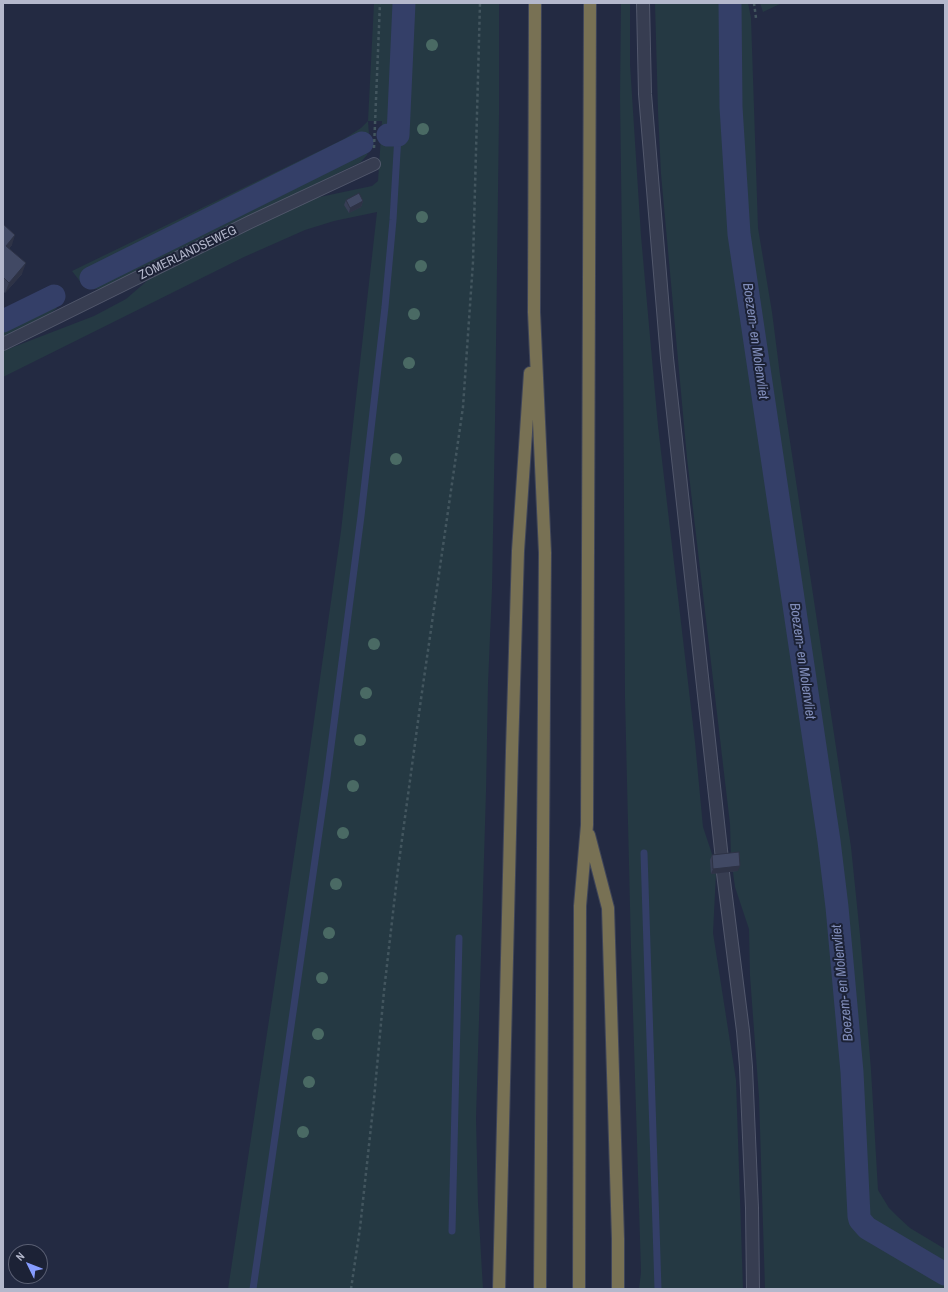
<!DOCTYPE html>
<style>
body{margin:0}
#map{position:relative;width:948px;height:1292px;overflow:hidden;background:#232a42;font-family:"Archivo Narrow",sans-serif}
canvas{display:block}
.frame{position:absolute;inset:0;border:4px solid #b4b8cc;pointer-events:none}
.north{position:absolute;left:8px;top:1244px;width:40px;height:40px;box-sizing:border-box;background:#1c2236;border:1px solid #595e72;border-radius:50%;rotate:313deg;font-size:11px;font-weight:700;line-height:16px;text-align:center;color:#b4b8cc}
.north::after{content:'';display:block;margin:auto;width:14px;height:18px;background:#869cff;clip-path:polygon(50% 0,100% 100%,50% 72%,0 100%)}
</style>
<div id="map">
<canvas width="948" height="1292"></canvas>
<div class="frame"></div>
<div class="north">N</div>
</div>
<script>
const ctx = document.querySelector('canvas').getContext('2d');
ctx.lineJoin = 'round';
function fill(path, color) { ctx.fillStyle = color; ctx.fill(path, 'evenodd'); }
const poly = rows => new Path2D(rows.map(r => 'M' + r).join(''));
function trace(path, color, width, dash) { ctx.strokeStyle = color; ctx.lineWidth = width; ctx.lineCap = dash ? 'butt' : 'round'; ctx.setLineDash(dash || []); ctx.stroke(path); }
function drawText(font, color, halo, rows, align = 'center') {
  ctx.font = font + ' "Archivo Narrow",sans-serif'; ctx.lineWidth = 4; ctx.setLineDash([]); ctx.textBaseline = 'middle'; ctx.strokeStyle = halo; ctx.fillStyle = color; for (const [text, x, y, turn = 0] of rows) {
    ctx.save(); ctx.translate(x, y); ctx.rotate((+turn || 0) * Math.PI / 180); ctx.textAlign = isNaN(turn) ? turn : align; if (halo) ctx.strokeText(text, 0, 0); ctx.fillText(text, 0, 0); ctx.restore();
  }
}
fill(poly([
 [374,3,499,3,499,115,495,422,492,589,488,684,486,792,476,1118,478,1203,483,1289,228,1289,305,784,341,531,377,212,334,221,305,230,244,257,3,377,3,351,94,316,126,299,148,280,160,273,300,205,315,198,372,186,378,181,382,121,368,121,370,148,367,155,361,162,104,287,98,289,89,289,82,284,72,271,344,139,361,128,368,121],
 [621,3,630,3,630,64,641,236,658,426,695,742,703,827,714,860,716,873,713,933,736,1080,743,1289,639,1289,641,1272,631,948,625,698,623,319,620,97],
 [655,3,748,3,751,18,758,228,772,312,780,375,851,847,860,935,871,1070,878,1190,889,1208,897,1216,910,1228,945,1249,945,1289,765,1289,759,1097,750,976,749,929,735,887,731,858,730,824,687,458,661,174,658,111],
 [760,3,782,3,763,12],
 [58,291,60,297,60,303,56,309,49,314,3,337,3,319]
]), '#253943');
trace(poly([
 [730,11,734,9],
 [644,853,658,1289],
 [452,1231,459,938],
 [253,1289,327,777,361,516,385,307,393,220,398,135]
]), '#343f68', 7);
trace(poly([
 [730,3,731,107,739,234,829,841,837,907,852,1072,859,1216,860,1220,867,1228,945,1274],
 [388,135,398,135,404,3],
 [91,278,362,143],
 [3,321,54,296]
]), '#343f68', 23);
const minor = poly([
 [643,3,645,94,667,358,722,859],
 [3,344,250,222,374,164],
 [723,873,743,1031,746,1067,752,1208,753,1289]
]);
const highway = poly([
 [535,3,534,312,545,553,540,1289],
 [589,835,608,908,618,1239,618,1289],
 [499,1289,512,751,518,551,530,373],
 [579,1289,580,906,587,825,590,3]
]);
trace(minor, '#52586c', 14);
trace(highway, '#3f4559', 14);
trace(poly([
 [754,3,756,18],
 [374,148,380,3],
 [351,1289,360,1228,374,1099,384,991,398,869,421,699,463,407,473,262,480,3]
]), '#43565f', 2.5, [3, 3]);
trace(minor, '#373d51', 12);
trace(highway, '#787154', 12);
ctx.fillStyle = '#4a6a64';
for (const [x, y] of [
 [432,45],
 [423,129],
 [422,217],
 [421,266],
 [414,314],
 [409,363],
 [396,459],
 [374,644],
 [366,693],
 [360,740],
 [353,786],
 [343,833],
 [336,884],
 [329,933],
 [322,978],
 [318,1034],
 [309,1082],
 [303,1132]
]) { ctx.beginPath(); ctx.arc(x, y, 6, 0, 2 * Math.PI); ctx.fill(); }
fill(poly([
 [346,200,363,201,361,207,349,213,344,205],
 [3,224,12,245,9,248,22,274,5,293,3,291],
 [712,855,738,871,711,874,710,860]
]), '#383f56');
fill(poly([
 [363,201,361,207,349,213,350,208],
 [15,235,12,245,3,256,6,246],
 [26,263,22,274,5,293,9,283],
 [740,866,738,871,711,874,713,869]
]), '#2e3346');
const building = poly([
 [359,193,363,201,350,208,346,200,359,193],
 [3,224,15,235,6,246,26,263,9,283,3,277,3,224],
 [739,852,740,866,713,869,712,855,739,852]
]);
fill(building, '#414964');
trace(building, '#2e3346', 1);
drawText('13px', '#b4b8cc', '#1c2236', [
 ["ZOMERLANDSEWEG",188,253,-26]
]);
drawText('italic 14px', '#808dba', '#1c2236', [
 ["Boezem- en Molenvliet",755,341,82],
 ["Boezem- en Molenvliet",802,661,82],
 ["Boezem- en Molenvliet",843,983,-96]
]);
</script>
